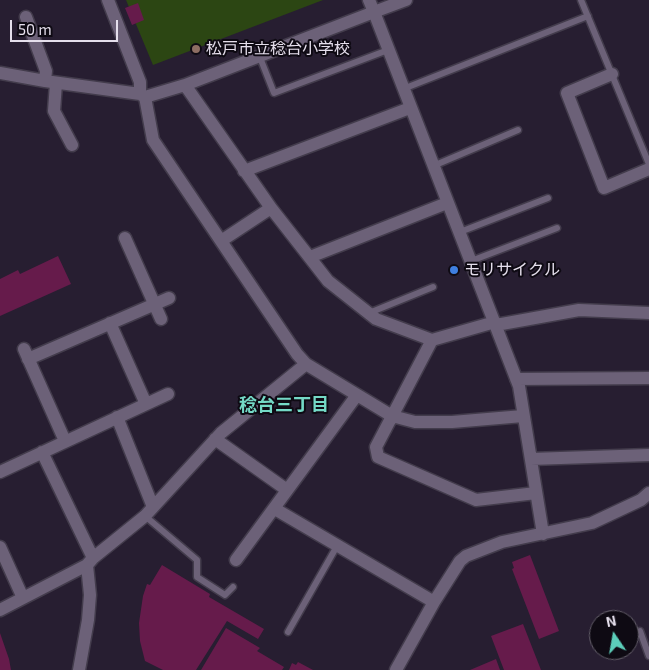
<!DOCTYPE html>
<meta charset="utf-8">
<style>
body{margin:0}
#map{position:relative;width:649px;height:670px;overflow:hidden;background:#271e31;font-family:"Exo 2",sans-serif}
canvas{display:block}
.north{position:absolute;left:589px;top:610px;width:50px;height:50px;box-sizing:border-box;background:#0e0a13;border:1px solid #645f6a;border-radius:50%;rotate:348deg;font-size:14px;font-weight:700;line-height:20px;text-align:center;color:#e5dfec}
.north::after{content:'';display:block;margin:auto;width:18px;height:22px;background:#5cceba;clip-path:polygon(50% 0,100% 100%,50% 72%,0 100%)}
.scale{position:absolute;left:10px;top:20px;width:108px;height:22px;box-sizing:border-box;border:2px solid #e5dfec;border-top:0;padding-left:6px;font-size:15px;line-height:18px;white-space:nowrap;color:#e5dfec;-webkit-text-stroke:4px #0e0a13;paint-order:stroke}
</style>
<div id="map">
<canvas width="649" height="670"></canvas>
<div class="north">N</div>
<div class="scale">50 m</div>
</div>
<script>
const ctx = document.querySelector('canvas').getContext('2d');
ctx.lineJoin = 'round';
function fill(path, color) { ctx.fillStyle = color; ctx.fill(path, 'evenodd'); }
const poly = rows => new Path2D(rows.map(r => 'M' + r).join(''));
function trace(path, color, width, dash) { ctx.strokeStyle = color; ctx.lineWidth = width; ctx.lineCap = dash ? 'butt' : 'round'; ctx.setLineDash(dash || []); ctx.stroke(path); }
function drawText(font, color, halo, rows, align = 'center') {
  ctx.font = font + ' "Exo 2","Noto Sans JP",sans-serif'; ctx.lineWidth = 4; ctx.setLineDash([]); ctx.textBaseline = 'middle'; ctx.strokeStyle = halo; ctx.fillStyle = color; for (const [text, x, y, turn = 0] of rows) {
    ctx.save(); ctx.translate(x, y); ctx.rotate((+turn || 0) * Math.PI / 180); ctx.textAlign = isNaN(turn) ? turn : align; if (halo) ctx.strokeText(text, 0, 0); ctx.fillText(text, 0, 0); ctx.restore();
  }
}
fill(poly([
 [126,0,323,0,153,65]
]), '#2c4613');
fill(poly([
 [138,3,144,20,132,25,125,8],
 [58,256,71,284,0,316,0,279,18,270,20,274],
 [530,555,559,631,539,639,512,569,514,568,512,562],
 [162,565,210,594,209,597,264,629,258,639,227,621,196,670,163,670,145,661,140,641,139,623,143,596,147,584,150,585],
 [523,624,541,670,504,670,491,636],
 [226,628,260,648,257,651,284,667,282,670,201,670],
 [0,633,9,659,11,670,0,670],
 [496,659,500,670,470,670],
 [298,662,313,670,289,670,292,663,296,665]
]), '#661b4b');
const service = poly([
 [581,0,649,164],
 [259,55,274,93,388,50],
 [403,89,588,16],
 [433,166,518,130],
 [460,232,548,198],
 [471,261,557,228],
 [369,313,433,287],
 [145,516,197,560,197,577,225,595,233,587],
 [640,631,649,656],
 [288,632,337,546]
]);
const minor = poly([
 [108,0,140,82,140,94],
 [406,0,374,12,519,386,543,534],
 [26,17,46,71,45,81],
 [0,73,45,81,140,94,145,97,185,85,374,12,369,0],
 [612,74,567,93,604,188,649,169],
 [56,83,54,111,72,145],
 [185,85,271,208,328,281,376,319,432,340],
 [145,97,153,140,297,354,306,364,392,416,415,422,452,422,523,416],
 [244,171,410,108],
 [125,238,161,319],
 [221,241,271,208],
 [310,257,447,203],
 [495,322,432,340,376,447,378,457,476,500,536,493],
 [110,323,146,404],
 [496,325,579,310,649,313],
 [24,349,65,441],
 [28,359,169,298],
 [516,379,649,378],
 [117,417,153,507],
 [215,439,287,490],
 [42,452,93,558],
 [531,459,649,455],
 [0,472,168,394],
 [275,509,434,602],
 [0,547,23,598],
 [236,560,357,395],
 [0,610,87,565,93,558,145,516,221,433,306,364],
 [79,670,88,620,90,595,87,565],
 [396,670,434,602,460,561,466,556,502,542,592,523,641,500,649,493]
]);
trace(service, '#433c4c', 9);
trace(minor, '#433c4c', 15);
trace(service, '#6c6178', 6);
trace(minor, '#6c6178', 12);
for (const [x, y, r, color] of [
 [196,49,5,"#8d6e63"],
 [454,270,5,"#3f7fe0"]
]) { const dot = new Path2D(); dot.arc(x, y, r, 0, 2 * Math.PI); ctx.fillStyle = color; ctx.fill(dot); trace(dot, '#0e0a13', 2); }
drawText('16px', '#e5dfec', '#0e0a13', [
 ["松戸市立稔台小学校",206,49],
 ["モリサイクル",464,270]
], 'left');
drawText('bold 18px', '#74d9c6', '#0e0a13', [
 ["稔台三丁目",284,405]
]);
</script>
